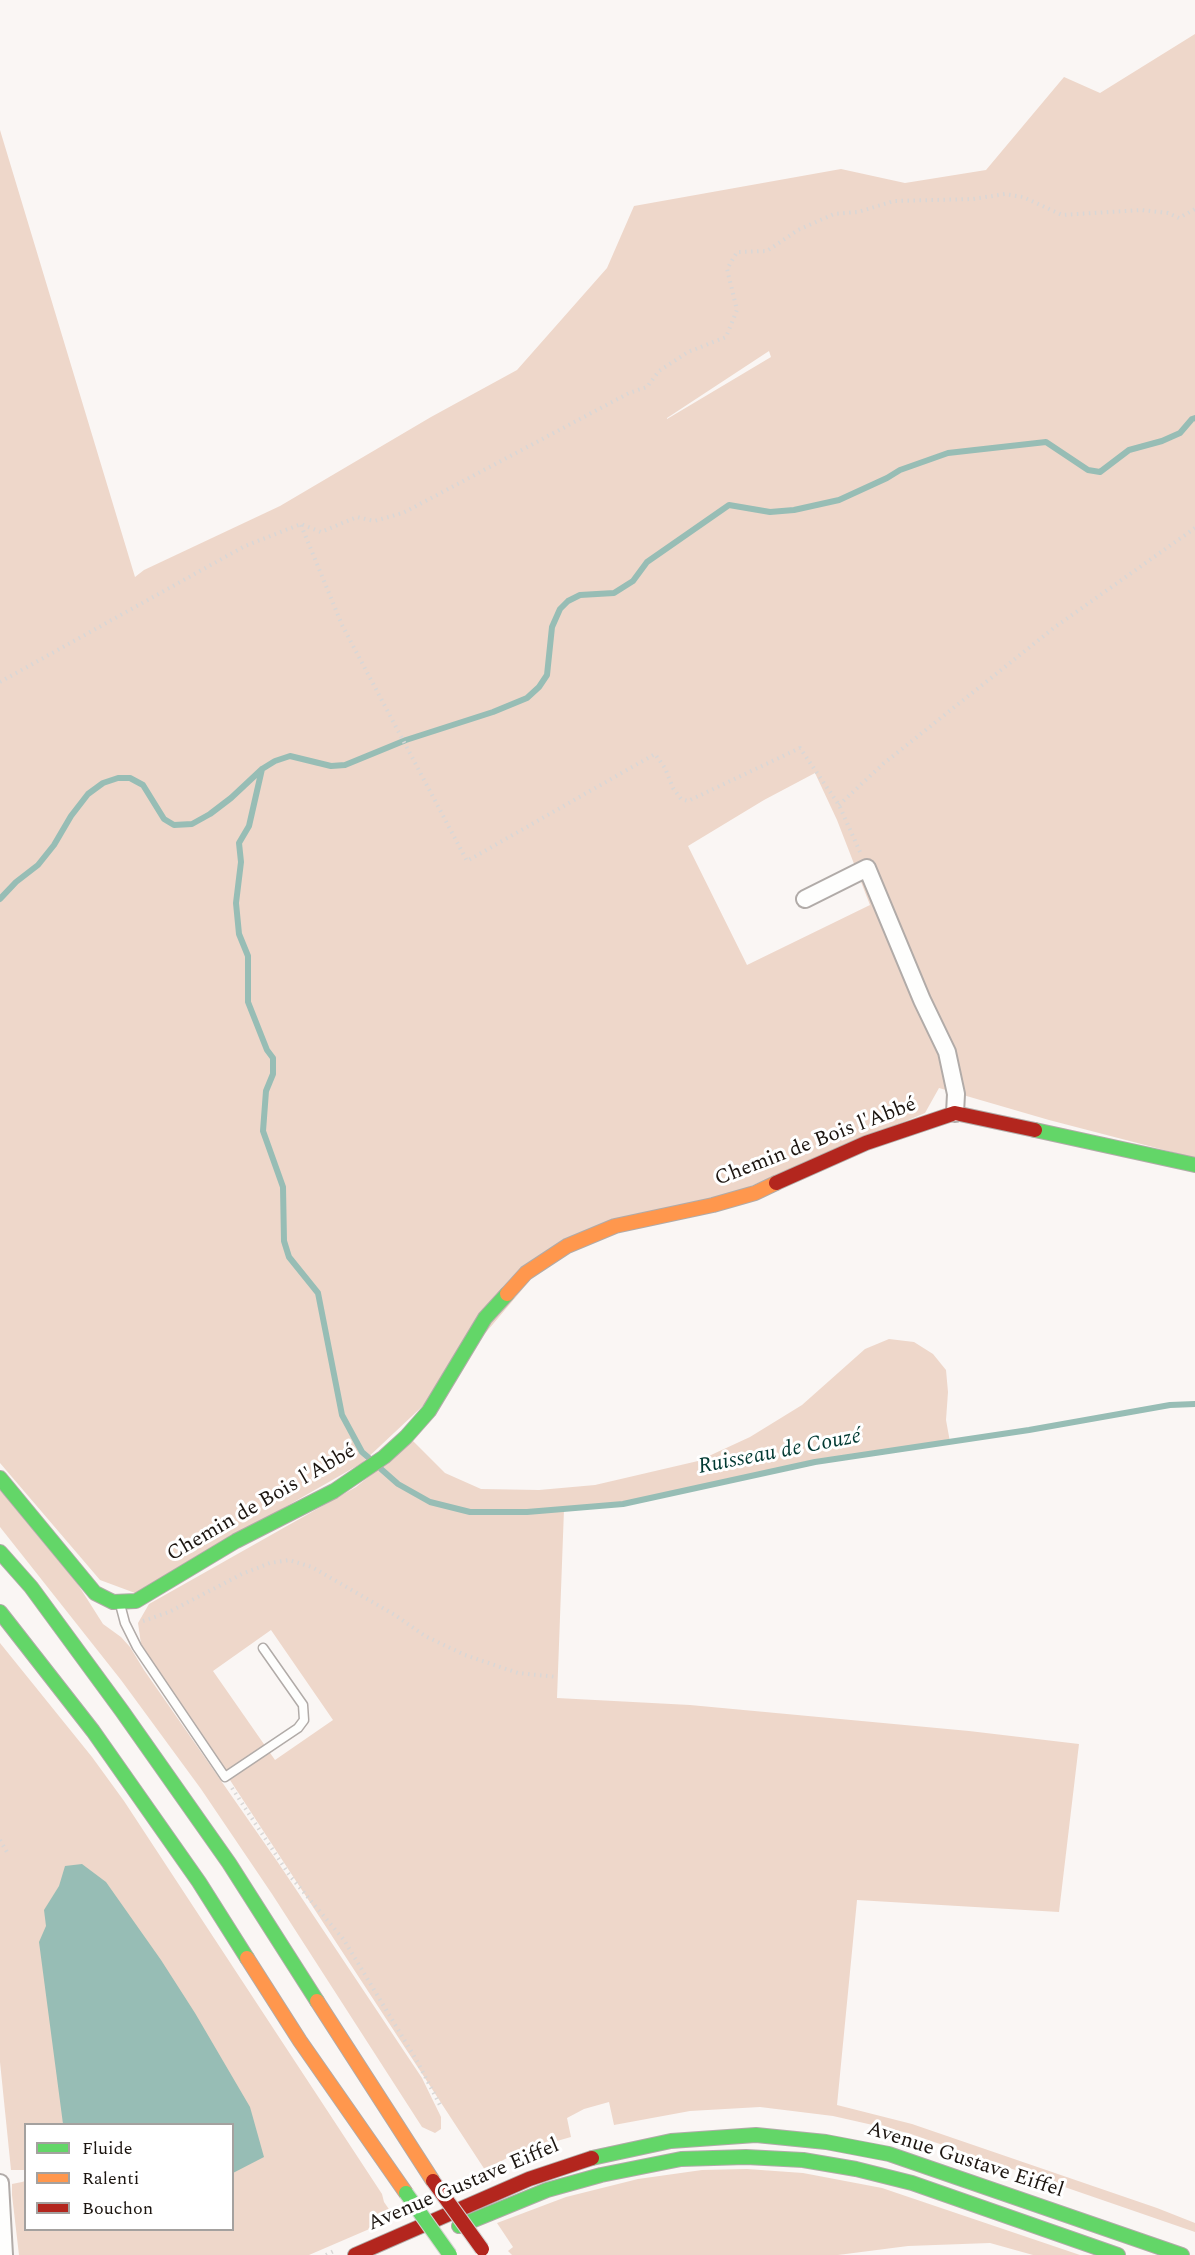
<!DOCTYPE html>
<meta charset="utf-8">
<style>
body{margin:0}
#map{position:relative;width:1195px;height:2255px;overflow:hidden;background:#faf6f4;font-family:Spectral,serif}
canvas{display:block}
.legend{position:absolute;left:24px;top:2123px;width:210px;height:108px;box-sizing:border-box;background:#fff;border:2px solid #a4a19f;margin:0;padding:8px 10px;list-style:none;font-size:18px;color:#1c1510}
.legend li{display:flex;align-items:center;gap:12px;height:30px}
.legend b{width:30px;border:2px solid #a4a19f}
</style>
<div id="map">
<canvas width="1195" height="2255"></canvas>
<ul class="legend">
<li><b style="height:8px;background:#63d668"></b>Fluide</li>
<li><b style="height:8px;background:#ff974d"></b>Ralenti</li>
<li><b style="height:8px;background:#b3261e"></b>Bouchon</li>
</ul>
</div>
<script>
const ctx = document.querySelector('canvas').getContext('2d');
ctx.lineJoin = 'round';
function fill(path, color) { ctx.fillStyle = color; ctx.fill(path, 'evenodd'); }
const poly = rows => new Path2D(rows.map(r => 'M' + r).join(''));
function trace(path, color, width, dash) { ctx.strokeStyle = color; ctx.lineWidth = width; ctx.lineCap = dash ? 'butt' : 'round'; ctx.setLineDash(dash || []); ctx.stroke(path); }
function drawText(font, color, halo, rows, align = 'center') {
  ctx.font = font + ' Spectral,serif'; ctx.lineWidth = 6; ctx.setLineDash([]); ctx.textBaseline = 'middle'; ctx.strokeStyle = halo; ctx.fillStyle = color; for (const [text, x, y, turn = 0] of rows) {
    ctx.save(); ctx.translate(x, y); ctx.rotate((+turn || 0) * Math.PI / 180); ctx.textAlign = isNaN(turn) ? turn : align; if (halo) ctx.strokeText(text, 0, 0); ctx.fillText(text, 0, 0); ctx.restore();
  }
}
fill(poly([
 [1195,34,1195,1158,1049,1120,939,1088,925,1113,739,1191,565,1239,427,1402,362,1463,135,1593,100,1580,0,1463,0,130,135,577,144,570,280,506,431,417,517,370,607,268,634,206,841,169,905,183,986,170,1064,77,1100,93],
 [769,351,771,357,667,419,667,418],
 [815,773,837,820,870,905,747,965,688,846,764,800],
 [889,1339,914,1342,933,1354,946,1370,948,1392,946,1420,950,1442,815,1462,623,1504,564,1509,557,1698,690,1705,969,1731,1079,1744,1059,1912,857,1900,837,2105,912,2124,1157,2208,1195,2223,1195,2232,908,2133,833,2116,760,2107,690,2111,614,2125,609,2102,584,2109,567,2118,571,2137,518,2152,485,2170,141,1644,138,1623,149,1604,356,1487,413,1441,445,1473,481,1489,539,1490,595,1485,698,1461,750,1437,802,1405,865,1349],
 [271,1630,333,1720,275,1760,213,1671],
 [0,1490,77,1583,103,1624,121,1637,130,1647,144,1670,279,1864,422,2078,441,2117,441,2129,435,2133,422,2127,272,1894,201,1789,121,1680,0,1527],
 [0,1643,92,1757,124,1801,382,2194,384,2202,395,2218,309,2255,19,2255,12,2195,12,2184,22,2182,25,2181,26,2230,232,2230,232,2124,26,2124,25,2170,11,2170,0,2062],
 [747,2169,803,2173,882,2188,1080,2255,1033,2255,990,2243,908,2246,838,2255,512,2255,508,2251,513,2247,497,2223,566,2197,638,2179,702,2170]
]), '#eed7ca');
fill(poly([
 [82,1864,106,1882,161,1960,195,2013,250,2107,264,2157,233,2173,232,2124,63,2124,39,1942,46,1926,44,1910,59,1886,65,1866]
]), '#97bdb5');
trace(poly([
 [262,769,249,826,239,843,241,862,236,903,239,934,248,956,248,1002,267,1050,273,1058,273,1074,266,1091,263,1131,283,1187,284,1241,289,1257,318,1293,342,1415,362,1452,369,1458],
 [0,899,16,882,38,865,54,845,71,816,88,794,103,783,118,778,130,778,143,785,164,819,174,825,192,824,210,814,231,798,262,769,275,761,290,756,331,766,345,765,406,740,493,712,527,698,539,687,547,675,552,627,560,609,568,601,580,595,614,593,633,581,647,562,729,505,770,512,794,510,839,500,887,478,900,470,948,453,1046,442,1088,470,1100,472,1129,450,1162,441,1180,433,1192,419,1195,418],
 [381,1469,398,1484,430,1502,470,1512,527,1512,623,1504,815,1462,1029,1430,1170,1405,1195,1404]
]), '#97bdb5', 6);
const lane = poly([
 [120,1604,125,1623,137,1647,225,1777,298,1728,304,1720,303,1705,263,1648]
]);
const street = poly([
 [805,899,867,868,922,1000,947,1052,956,1094,955,1113],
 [0,2183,4,2255]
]);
const fast = poly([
 [1035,1130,1195,1165],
 [0,1478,95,1593,113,1602,136,1601,236,1541,334,1491,384,1457,406,1437,429,1411,485,1318,507,1294],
 [0,1552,31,1587,122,1711,229,1863,317,2001],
 [0,1612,93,1731,199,1882,247,1958],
 [592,2158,671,2141,756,2135,826,2142,889,2154,1182,2255],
 [459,2226,547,2190,601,2175,681,2159,746,2157,803,2160,856,2169,912,2183,1118,2255]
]);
const slow = poly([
 [507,1294,526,1273,567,1246,615,1226,713,1205,755,1193,776,1183],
 [247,1958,300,2041,406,2193],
 [317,2001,433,2181]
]);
const jam = poly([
 [776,1183,866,1143,955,1113,1035,1130],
 [355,2255,529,2179,592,2158]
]);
trace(lane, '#b1aba8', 11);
trace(street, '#b1aba8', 20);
trace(fast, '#b1aba8', 16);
trace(slow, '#b1aba8', 16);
trace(jam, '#b1aba8', 16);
trace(poly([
 [301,525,342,625,467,861,655,754,665,768,673,788,681,799,688,801,800,748,839,805,860,852],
 [0,682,245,546,301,524,321,532,357,517,374,521,403,513,629,393,647,387,659,371,688,352,726,337,737,310,727,269,737,252,767,251,798,230,834,214,858,212,894,201,973,199,1005,194,1023,197,1062,215,1141,210,1168,213,1179,218,1195,209],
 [839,805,883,764,1055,627,1195,528],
 [143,1621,169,1612,242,1574,270,1563,289,1560,312,1567,395,1615,425,1636,465,1655,518,1673,557,1677],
 [232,1788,290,1876,344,1940,417,2061,441,2107],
 [0,1840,7,1852],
 [326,2255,336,2250]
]), '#d9d7d6', 4, [1.5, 4.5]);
trace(lane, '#fefefd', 8);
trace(street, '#fefefd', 16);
trace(fast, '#63d668', 14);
trace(slow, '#ff974d', 14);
trace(jam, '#b3261e', 14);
const fastBridge = poly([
 [406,2193,450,2255]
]);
const jamBridge = poly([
 [433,2181,482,2249]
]);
trace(fastBridge, '#d4d2d0', 16, []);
trace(jamBridge, '#d4d2d0', 16, []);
trace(fastBridge, '#63d668', 14);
trace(jamBridge, '#b3261e', 14);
drawText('21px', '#1c1510', '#fff', [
 ["Chemin de Bois l'Abbé",816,1143,-21],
 ["Chemin de Bois l'Abbé",262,1504,-30],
 ["Avenue Gustave Eiffel",965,2161,18],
 ["Avenue Gustave Eiffel",464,2186,-23]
]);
drawText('italic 22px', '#013932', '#fff', [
 ["Ruisseau de Couzé",780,1453,-11]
]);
</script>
